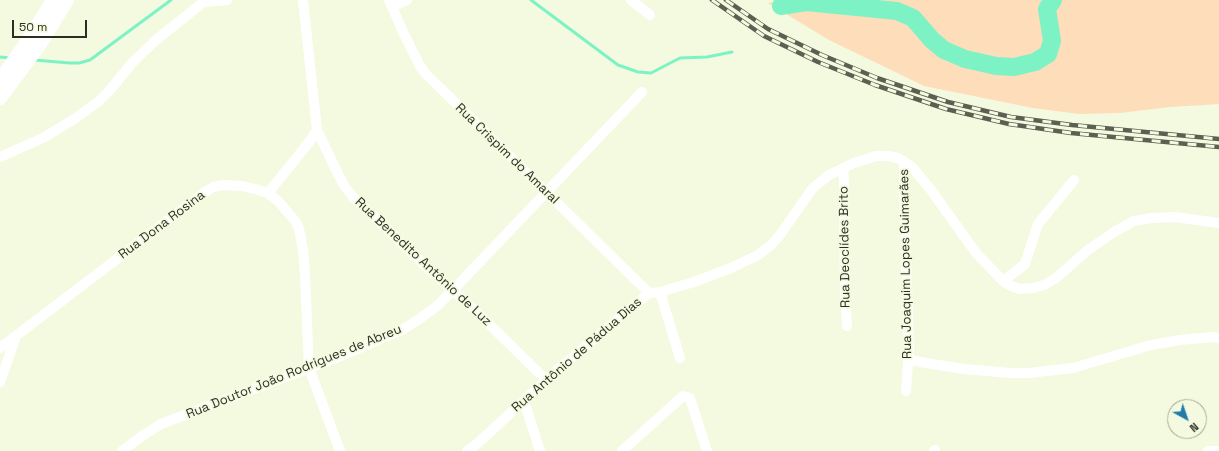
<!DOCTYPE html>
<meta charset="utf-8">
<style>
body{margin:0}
#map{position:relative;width:1219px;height:451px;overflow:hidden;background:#f4fadf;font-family:"Space Grotesk",sans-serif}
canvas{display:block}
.north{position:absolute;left:1167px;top:399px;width:40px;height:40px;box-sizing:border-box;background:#f4fadf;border:1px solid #a4a894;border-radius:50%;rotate:140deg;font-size:11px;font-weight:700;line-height:16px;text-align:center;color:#2c2e24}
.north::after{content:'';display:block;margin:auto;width:14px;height:18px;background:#247aa9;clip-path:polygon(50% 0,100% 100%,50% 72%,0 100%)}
.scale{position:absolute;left:12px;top:20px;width:75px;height:18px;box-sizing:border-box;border:2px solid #2c2e24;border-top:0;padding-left:5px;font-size:12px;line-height:14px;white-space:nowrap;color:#2c2e24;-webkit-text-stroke:3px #f4fadf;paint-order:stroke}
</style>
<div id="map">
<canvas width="1219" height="451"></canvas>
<div class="north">N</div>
<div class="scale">50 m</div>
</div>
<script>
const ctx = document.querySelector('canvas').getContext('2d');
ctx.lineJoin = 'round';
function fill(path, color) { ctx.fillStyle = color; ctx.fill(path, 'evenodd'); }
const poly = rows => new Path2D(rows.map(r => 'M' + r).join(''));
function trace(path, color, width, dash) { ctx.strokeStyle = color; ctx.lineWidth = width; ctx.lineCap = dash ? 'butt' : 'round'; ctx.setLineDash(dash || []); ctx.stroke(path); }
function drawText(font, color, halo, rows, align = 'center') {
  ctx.font = font + ' "Space Grotesk",sans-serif'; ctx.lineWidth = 3.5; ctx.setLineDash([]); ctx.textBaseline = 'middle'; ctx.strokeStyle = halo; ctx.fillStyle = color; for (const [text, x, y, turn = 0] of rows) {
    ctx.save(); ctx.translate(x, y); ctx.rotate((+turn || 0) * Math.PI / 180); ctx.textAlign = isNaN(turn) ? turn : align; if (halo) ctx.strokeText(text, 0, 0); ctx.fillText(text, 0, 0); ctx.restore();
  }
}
fill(poly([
 [784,0,1219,0,1219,104,1170,107,1120,113,1079,114,1033,108,924,86,829,40,768,3]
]), '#feddba');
trace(poly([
 [531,0,618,65,638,72,651,73,680,58,707,57,732,52],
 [0,57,10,58],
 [34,60,70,63,79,63,90,60,171,0]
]), '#7df3c5', 3);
trace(poly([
 [781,6,806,2,897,11,913,18,932,40,944,50,965,59,996,66,1014,67,1035,62,1048,54,1052,41,1047,9,1053,0]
]), '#7df3c5', 18);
trace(poly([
 [389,0,403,32,420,66,425,73,649,293],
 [631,0,650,15],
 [204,2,227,0],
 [392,7,407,0],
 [317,130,338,174,345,187,353,197,430,270,480,315,546,380],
 [0,157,43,138,76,118,99,101,110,90,132,63,156,40,206,0],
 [904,161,904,189,909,349,906,391],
 [843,168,844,182,845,295,847,326],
 [268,193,310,141,317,130,303,0],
 [1003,281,1015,272,1025,264,1038,224,1074,180],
 [660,292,680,358],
 [0,348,205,192,213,187,223,185,242,186,255,189,268,193,278,201,296,222,299,229,303,250,305,274,309,368,340,451],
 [908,359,920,362,964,369,1010,373,1029,373,1073,368,1151,345,1180,340,1213,337,1219,338],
 [0,382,16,336],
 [524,401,540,451],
 [122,451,142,436,161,424,341,356,402,330,418,320,437,306,452,291,642,92],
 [467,451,478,443,555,372,649,293,660,292,694,282,731,268,758,255,771,245,780,235,812,189,819,183,829,175,854,163,876,156,888,156,898,158,912,167,931,190,976,253,1003,281,1011,286,1020,289,1033,288,1044,285,1056,278,1088,250,1114,232,1134,221,1151,218,1175,217,1219,223],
 [622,451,683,396,690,398,707,451],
 [934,451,935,450],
 [1208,451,1217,451]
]), '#fff', 10);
trace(poly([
 [0,80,29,39,53,0],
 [0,98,40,44,67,0]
]), '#fff', 14);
const rail = poly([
 [712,0,764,36,818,62,875,85,946,109,1009,124,1071,133,1219,147],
 [726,0,768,29,822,55,877,78,948,102,1011,117,1072,125,1219,139]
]);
trace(rail, '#5c5f51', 4.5);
trace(rail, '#f4fadf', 3, [9]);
drawText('13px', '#2c2e24', '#f4fadf', [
 ["Rua Crispim do Amaral",507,154,44],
 ["Rua Dona Rosina",162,225,-37],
 ["Rua Deoclídes Brito",845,247,-91],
 ["Rua Benedito Antônio de Luz",423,262,43],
 ["Rua Joaquim Lopes Guimarães",906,264,-91],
 ["Rua Antônio de Pádua Dias",577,355,-41],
 ["Rua Doutor João Rodrigues de Abreu",294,372,-22]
]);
</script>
